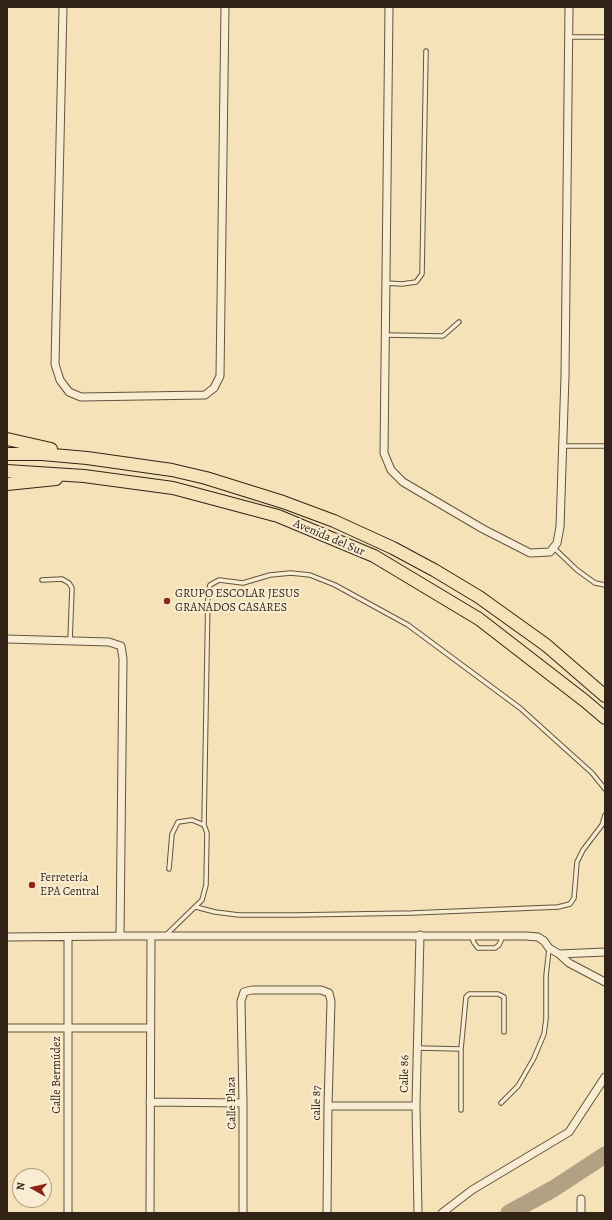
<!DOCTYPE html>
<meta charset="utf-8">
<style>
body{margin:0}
#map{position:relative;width:612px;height:1220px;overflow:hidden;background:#f5e2b9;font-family:Alegreya,serif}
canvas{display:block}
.frame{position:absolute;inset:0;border:8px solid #312416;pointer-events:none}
.north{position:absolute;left:12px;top:1168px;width:40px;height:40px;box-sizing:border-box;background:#f8ecd2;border:1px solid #a89c87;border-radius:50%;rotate:278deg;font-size:11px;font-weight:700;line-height:16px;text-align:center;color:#312416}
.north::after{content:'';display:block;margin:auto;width:14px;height:18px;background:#8f2418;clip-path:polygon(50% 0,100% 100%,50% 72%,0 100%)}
</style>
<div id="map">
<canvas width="612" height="1220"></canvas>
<div class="frame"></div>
<div class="north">N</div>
</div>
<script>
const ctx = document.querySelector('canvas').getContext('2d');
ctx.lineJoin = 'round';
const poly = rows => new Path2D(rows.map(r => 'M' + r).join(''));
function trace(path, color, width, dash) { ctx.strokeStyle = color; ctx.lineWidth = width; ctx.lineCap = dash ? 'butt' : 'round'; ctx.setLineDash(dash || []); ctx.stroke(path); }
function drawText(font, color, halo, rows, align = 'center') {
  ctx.font = font + ' Alegreya,serif'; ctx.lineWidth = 4; ctx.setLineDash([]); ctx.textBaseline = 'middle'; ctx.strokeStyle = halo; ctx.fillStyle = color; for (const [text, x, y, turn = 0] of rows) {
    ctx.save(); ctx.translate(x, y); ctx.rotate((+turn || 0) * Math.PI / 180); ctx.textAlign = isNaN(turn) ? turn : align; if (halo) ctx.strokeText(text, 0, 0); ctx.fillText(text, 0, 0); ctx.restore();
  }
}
trace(poly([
 [509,1213,553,1189,605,1155]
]), '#b2a182', 17);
const service = poly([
 [568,37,605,37],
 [386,283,402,284,416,282,422,274,426,51],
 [385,335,443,336,459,322],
 [562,446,605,446],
 [554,548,577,570,595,583,605,585],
 [42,580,62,579,69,583,72,588,70,641],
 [204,825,208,593,210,585,219,580,243,583,270,575,291,573,310,575,335,585,408,625,520,708,592,773,605,789],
 [196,907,215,912,239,915,296,915,412,913,558,907,570,904,574,898,577,862,583,850,602,825,605,815],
 [166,935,202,900,206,885,207,833,204,825,192,820,178,822,172,834,169,869],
 [472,937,474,943,478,948,495,948,499,945,503,936],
 [418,1048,461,1049,461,1110],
 [461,1049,466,997,469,994,498,994,504,997,504,1032],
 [501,1103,518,1086,534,1058,544,1034,546,1019,546,976,549,949]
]);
const minor = poly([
 [63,7,55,364,60,380,69,392,81,397,205,395,214,388,220,376,225,7],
 [389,7,384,453,391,470,403,482,483,529,530,553,550,552,557,543,560,527,565,376,569,7],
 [7,639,109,642,121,646,123,659,120,936],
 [7,937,120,936,526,936,538,937,544,941,549,948,559,954,605,952],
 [68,937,68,1213],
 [559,954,569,963,605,982],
 [7,1028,150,1028],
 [150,1102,243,1103],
 [328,1106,416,1106],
 [581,1199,581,1213],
 [150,1213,151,936],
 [243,1213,243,1103,241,1001,244,992,252,990,321,990,329,993,331,1001,328,1106,327,1213],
 [418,1213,416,1106,420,935],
 [442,1213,472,1190,569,1132,605,1077]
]);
const trunk = poly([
 [7,439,51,449],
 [7,454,42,454,87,458,172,470,206,478,283,502,334,521,393,548,434,570,479,597,546,645,605,696],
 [7,471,84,476,173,488,278,516,374,556,479,619,585,701,605,718],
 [7,484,56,479]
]);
trace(service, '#62543f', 5.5);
trace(minor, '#62543f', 9);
trace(trunk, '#312416', 14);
trace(service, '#f8ecd2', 3.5);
trace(minor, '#f8ecd2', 7);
trace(trunk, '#f5e2b9', 12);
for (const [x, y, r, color] of [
 [167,601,4,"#8f2418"],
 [32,885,4,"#8f2418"]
]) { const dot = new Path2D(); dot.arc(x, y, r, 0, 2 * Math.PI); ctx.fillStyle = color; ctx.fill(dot); trace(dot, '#f8ecd2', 1.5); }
drawText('12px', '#312416', '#f8ecd2', [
 ["Avenida del Sur",329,538,23],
 ["Calle 86",405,1074,-89],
 ["Calle Bermúdez",57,1075,-90],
 ["Calle Plaza",232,1103,-91],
 ["calle 87",317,1103,-89]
]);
drawText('12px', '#312416', '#f8ecd2', [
 ["GRUPO ESCOLAR JESUS",175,594],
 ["GRANADOS CASARES",175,608],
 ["Ferretería",40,878],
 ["EPA Central",40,892]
], 'left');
</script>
